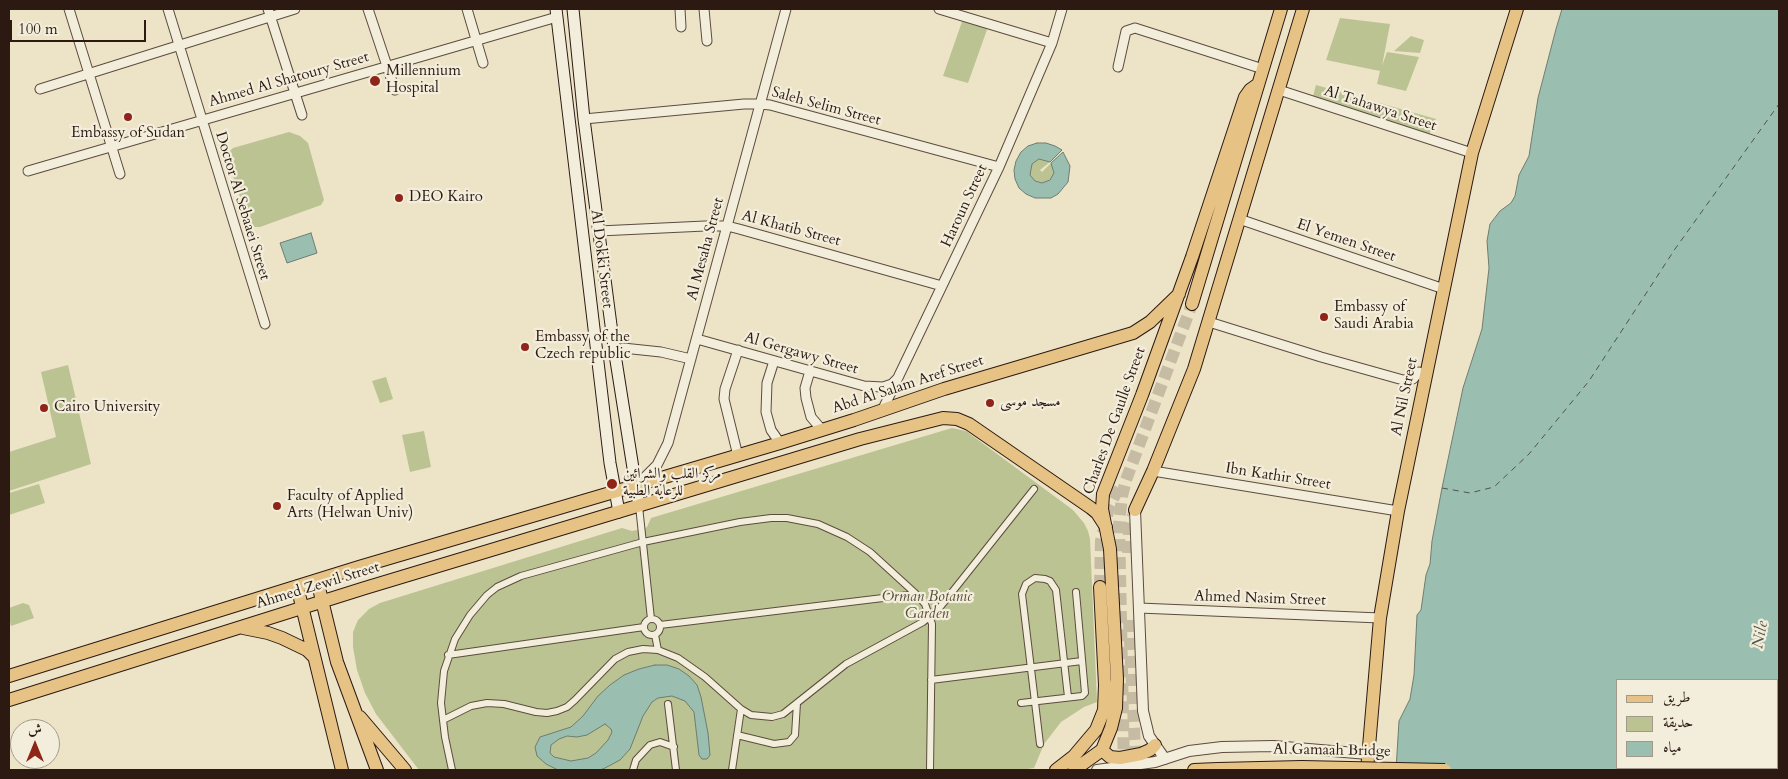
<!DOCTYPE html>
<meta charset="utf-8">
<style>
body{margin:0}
#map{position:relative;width:1788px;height:779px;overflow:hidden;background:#ede3c7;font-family:Cardo,Amiri,serif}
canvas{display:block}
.frame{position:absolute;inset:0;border:10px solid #2c1a12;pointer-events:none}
.legend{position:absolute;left:1616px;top:679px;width:162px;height:90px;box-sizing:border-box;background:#f3eddb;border:1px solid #a3998b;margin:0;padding:6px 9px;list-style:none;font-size:15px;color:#2c1a12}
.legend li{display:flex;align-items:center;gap:10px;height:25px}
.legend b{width:25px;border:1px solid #a3998b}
.north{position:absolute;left:10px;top:719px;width:50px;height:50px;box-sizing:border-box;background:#f3eddb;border:1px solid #a3998b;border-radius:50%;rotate:0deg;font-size:14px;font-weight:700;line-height:20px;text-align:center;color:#2c1a12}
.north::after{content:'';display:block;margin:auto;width:18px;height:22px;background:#8f2418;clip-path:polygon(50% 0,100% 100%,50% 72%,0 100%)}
.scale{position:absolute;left:10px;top:20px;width:136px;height:22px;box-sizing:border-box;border:2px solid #2c1a12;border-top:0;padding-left:6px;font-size:15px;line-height:18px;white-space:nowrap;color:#2c1a12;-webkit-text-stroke:4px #f3eddb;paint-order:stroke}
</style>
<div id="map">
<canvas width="1788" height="779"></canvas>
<div class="frame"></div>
<ul class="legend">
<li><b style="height:6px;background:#e6c284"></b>طريق</li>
<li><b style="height:14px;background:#bbc393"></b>حديقة</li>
<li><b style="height:14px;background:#9abfb0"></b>مياه</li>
</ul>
<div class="north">ش</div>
<div class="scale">100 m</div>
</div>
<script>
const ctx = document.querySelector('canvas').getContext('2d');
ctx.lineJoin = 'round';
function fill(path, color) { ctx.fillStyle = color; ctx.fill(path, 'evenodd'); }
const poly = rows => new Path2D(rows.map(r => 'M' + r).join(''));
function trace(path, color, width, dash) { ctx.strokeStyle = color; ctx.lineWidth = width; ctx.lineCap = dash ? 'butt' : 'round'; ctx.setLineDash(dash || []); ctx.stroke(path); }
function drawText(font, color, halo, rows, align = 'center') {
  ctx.font = font + ' Cardo,Amiri,serif'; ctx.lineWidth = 4.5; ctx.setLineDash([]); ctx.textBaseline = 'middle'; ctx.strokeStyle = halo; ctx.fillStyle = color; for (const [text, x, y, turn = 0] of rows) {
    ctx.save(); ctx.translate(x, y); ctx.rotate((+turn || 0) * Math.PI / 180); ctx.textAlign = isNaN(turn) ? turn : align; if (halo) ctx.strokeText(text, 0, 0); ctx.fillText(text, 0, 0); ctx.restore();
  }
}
fill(poly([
 [964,16,989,24,968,83,943,76],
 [1340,18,1390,24,1382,66,1387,52,1419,57,1406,91,1377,84,1380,71,1326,60],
 [1411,36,1424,40,1420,53,1394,51],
 [1316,85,1436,119,1429,135,1312,100],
 [289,132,300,136,308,143,324,200,321,205,260,227,250,227,226,155,233,148],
 [1039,159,1050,162,1040,170,1042,172,1051,163,1053,165,1054,173,1053,177,1046,182,1042,183,1035,181,1030,175,1032,164],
 [68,365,91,464,9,491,9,452,56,437,41,372],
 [386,377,393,399,380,403,372,381],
 [952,428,966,431,1073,510,1084,523,1088,531,1090,539,1097,702,1084,707,1061,722,1044,744,1034,768,1021,770,419,770,376,714,365,693,357,670,353,647,353,632,358,620,369,609,380,603,622,528,632,531,642,529,647,527,651,518],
 [424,431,431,467,410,472,402,435],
 [39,484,45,503,9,515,9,493],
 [23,603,29,605,34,618,11,626,9,618,9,608]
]), '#bbc393');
const water = poly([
 [1562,9,1779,9,1779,770,1396,770,1399,721,1410,699,1414,675,1417,615,1421,610,1426,575,1430,564,1432,541,1442,488,1463,388,1482,329,1489,268,1487,241,1490,224,1500,211,1511,203,1515,196,1519,175,1529,156,1538,98,1556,29,1562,9],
 [1617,680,1777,680,1777,768,1617,768,1617,680],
 [1037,143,1046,143,1055,146,1062,150,1050,162,1039,159,1032,164,1030,175,1035,181,1042,183,1050,180,1054,173,1051,163,1063,152,1070,166,1068,182,1058,194,1051,198,1035,198,1026,194,1019,188,1015,179,1014,170,1016,161,1021,152,1028,146,1037,143],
 [311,233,317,253,287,263,280,243,311,233],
 [655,665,667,665,679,669,689,676,697,685,701,697,708,733,710,755,707,759,702,759,699,755,694,712,685,701,672,696,658,698,652,702,643,716,630,749,620,760,605,768,600,770,558,770,546,764,537,756,535,747,540,737,571,727,583,716,598,696,610,685,624,675,639,669,655,665],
 [605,724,611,729,612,732,608,740,596,753,588,758,571,761,554,757,550,753,551,745,559,739,567,736,577,737,587,735,605,724]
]);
fill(water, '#9abfb0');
trace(water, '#6e7d71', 1);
trace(poly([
 [1442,488,1470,493,1494,487,1529,454,1589,381,1675,249,1779,104]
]), '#525449', 1, [6, 5]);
trace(poly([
 [1128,553,1129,528,1135,510],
 [1100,587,1101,541,1105,525,1109,507,1115,495,1123,484],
 [1129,620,1136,770],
 [1124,767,1119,525,1122,496,1126,480,1192,304]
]), '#c6bba3', 12, [12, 6]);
const pedestrian = poly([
 [639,506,651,619],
 '644 627a8 8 0 1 1 16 0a8 8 0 1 1-16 0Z',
 [660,625,916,594],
 [655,635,658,650],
 [448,655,644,627],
 [931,680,1082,661],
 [1021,703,1082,696,1085,693,1076,592],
 [668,704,676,770],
 [443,720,471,706,487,703,504,704,536,712,547,713,557,711,567,707,575,700,615,659,628,652,643,649,658,650,678,658,705,677,741,709,751,715,772,717,783,714,846,664,923,622,937,611,1034,489],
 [737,735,774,744,789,742,795,735,797,703],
 [1040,744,1022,594,1026,584,1035,578,1045,579,1050,581,1056,590,1068,697],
 [452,770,445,737,441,703,444,671,455,639,470,615,487,595,497,587,521,576,643,542,740,522,771,518,787,518,818,524,847,537,870,552,916,594,925,604,932,624,930,770],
 [633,770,636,760,650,745,660,742,674,747],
 [732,770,741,709]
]);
const minor = poly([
 [69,9,120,174],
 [168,9,265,324],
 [268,9,302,115],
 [368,9,395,90],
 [467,9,483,63],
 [680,9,681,27],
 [704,9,707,41],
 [939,9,1052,43],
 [1118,67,1126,31,1135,28,1263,69],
 [40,89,295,9],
 [1279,90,1472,153],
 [584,119,744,104,760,104,770,105,999,167],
 [28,171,557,17],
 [1239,219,1444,289],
 [599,231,705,226,727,226,739,229,942,286],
 [1209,322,1321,357,1403,380,1413,379,1419,372,1426,378],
 [697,339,864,386,883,387,892,384,897,379],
 [623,348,661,352,691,359],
 [738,350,725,389,724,399,738,456],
 [774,361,767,383,766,412,771,430,780,443],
 [810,371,805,388,806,398,811,417,822,430],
 [882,411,999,167,1052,43,1062,9],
 [1153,471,1398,511],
 [639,483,657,465,668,443,786,9],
 [1139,608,1380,618]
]);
const tertiary = poly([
 [1135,510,1143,711,1149,736,1165,759],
 [1097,770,1155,762,1189,751,1222,747,1273,746,1368,754]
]);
const secondary = poly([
 [556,9,610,463,619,512],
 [573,9,584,119,614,348,639,506]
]);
const primary = poly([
 [1192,304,1281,9],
 [1135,510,1153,471,1194,369,1303,9],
 [317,580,337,662,377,770],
 [297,586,342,770],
 [243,628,268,633,282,638,307,650,314,657],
 [9,676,359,567,780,443,854,420,944,389,1133,333,1150,322,1179,294],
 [9,700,365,588,860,439,943,418,957,419,969,424,1091,508,1097,513,1106,527],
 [360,717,405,770],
 [1102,750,1110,757,1120,758,1141,754,1150,750,1155,745],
 [1056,770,1074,756,1096,730,1104,710,1105,685,1100,587],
 [1074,770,1102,750,1111,728,1116,708,1117,679,1110,549,1102,509,1103,494,1142,395,1192,257,1245,97,1250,90,1257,85],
 [1194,770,1218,769],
 [1367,770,1380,618,1398,511,1472,153,1517,9]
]);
trace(pedestrian, '#5c4c3f', 8);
trace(minor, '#5c4c3f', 11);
trace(tertiary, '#5c4c3f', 12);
trace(secondary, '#2c1a12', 13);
trace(primary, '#2c1a12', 14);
trace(pedestrian, '#f3eddb', 6);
trace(minor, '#f3eddb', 9);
trace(tertiary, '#f3eddb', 10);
trace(secondary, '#f3eddb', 11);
trace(primary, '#e6c284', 12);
const primaryBridge = poly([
 [1218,769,1302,767,1445,770]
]);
trace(primaryBridge, '#2c1a12', 14, []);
trace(primaryBridge, '#e6c284', 12);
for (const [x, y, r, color] of [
 [375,81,6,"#8f2418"],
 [128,117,5,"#8f2418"],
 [399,198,5,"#8f2418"],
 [1324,317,5,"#8f2418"],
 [525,347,5,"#8f2418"],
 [990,403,5,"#8f2418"],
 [44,408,5,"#8f2418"],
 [612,484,6,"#8f2418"],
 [277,506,5,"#8f2418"]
]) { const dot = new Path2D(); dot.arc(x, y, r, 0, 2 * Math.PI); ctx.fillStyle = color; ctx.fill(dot); trace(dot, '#f3eddb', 2); }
drawText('15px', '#2c1a12', '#f3eddb', [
 ["Millennium",386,72],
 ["Hospital",386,89],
 ["Embassy of Sudan",128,134,"center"],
 ["DEO Kairo",409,198],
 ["Embassy of",1334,308],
 ["Saudi Arabia",1334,325],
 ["Embassy of the",535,338],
 ["Czech republic",535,355],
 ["مسجد موسى",1000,403],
 ["Cairo University",54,408],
 ["مركز القلب والشرائين",623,475],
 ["للرعاية الطبية",623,492],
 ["Faculty of Applied",287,497],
 ["Arts (Helwan Univ)",287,514]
], 'left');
drawText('15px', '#2c1a12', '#f3eddb', [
 ["Ahmed Al Shatoury Street",289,80,-16],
 ["Saleh Selim Street",826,107,15],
 ["Al Tahawya Street",1380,109,18],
 ["Doctor Al Sebaaei Street",242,206,73],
 ["Haroun Street",965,206,-65],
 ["Al Khatib Street",791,229,15],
 ["El Yemen Street",1346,241,19],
 ["Al Mesaha Street",706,249,-75],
 ["Al Dokki Street",601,259,83],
 ["Al Gergawy Street",801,354,16],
 ["Abd Al Salam Aref Street",908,385,-18],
 ["Al Nil Street",1405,397,-78],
 ["Charles De Gaulle Street",1115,421,-70],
 ["Ibn Kathir Street",1278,477,9],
 ["Ahmed Zewil Street",318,586,-17],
 ["Ahmed Nasim Street",1260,599,2],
 ["Al Gamaah Bridge",1332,751,1]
]);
drawText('italic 15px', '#574d39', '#f3eddb', [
 ["Orman Botanic",927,598],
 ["Garden",927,615]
]);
drawText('italic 16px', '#525449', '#f3eddb', [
 ["Nile",1761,635,-79]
]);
</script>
